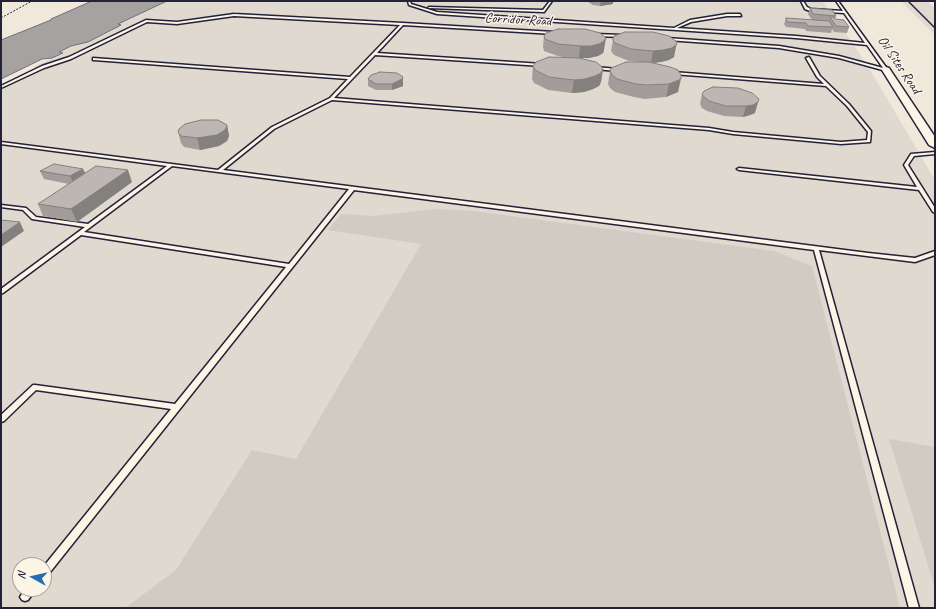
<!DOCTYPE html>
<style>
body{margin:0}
#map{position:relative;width:936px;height:609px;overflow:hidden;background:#efe8db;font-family:Caveat,sans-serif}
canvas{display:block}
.frame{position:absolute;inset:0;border:2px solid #22223b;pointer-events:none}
.north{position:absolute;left:12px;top:557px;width:40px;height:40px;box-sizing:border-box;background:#fcf5e5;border:1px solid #a5a1a1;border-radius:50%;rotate:278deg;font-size:11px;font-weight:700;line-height:16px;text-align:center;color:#22223b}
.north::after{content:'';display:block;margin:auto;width:14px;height:18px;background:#1f6fb2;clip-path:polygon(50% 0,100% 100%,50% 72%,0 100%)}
</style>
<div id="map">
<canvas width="936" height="609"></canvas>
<div class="frame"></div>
<div class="north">N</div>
</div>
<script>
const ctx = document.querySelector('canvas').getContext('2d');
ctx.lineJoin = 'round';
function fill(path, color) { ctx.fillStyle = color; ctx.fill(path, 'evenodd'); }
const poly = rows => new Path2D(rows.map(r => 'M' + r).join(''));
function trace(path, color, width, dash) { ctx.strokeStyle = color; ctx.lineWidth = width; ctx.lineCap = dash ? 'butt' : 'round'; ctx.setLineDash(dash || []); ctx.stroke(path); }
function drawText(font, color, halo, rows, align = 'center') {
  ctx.font = font + ' Caveat,sans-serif'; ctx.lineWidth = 3; ctx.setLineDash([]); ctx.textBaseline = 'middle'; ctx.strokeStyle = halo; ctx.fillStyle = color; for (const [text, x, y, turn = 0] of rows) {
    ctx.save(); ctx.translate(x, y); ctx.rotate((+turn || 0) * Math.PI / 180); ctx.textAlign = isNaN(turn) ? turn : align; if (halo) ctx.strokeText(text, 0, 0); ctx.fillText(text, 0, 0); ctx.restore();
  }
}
fill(poly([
 [167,1,823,1,830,13,845,32,869,68,935,180,935,608,1,608,1,84,37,67,32,67,62,54,59,52,70,46,84,43,120,25,117,24],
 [20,565,44,565,44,589,20,589],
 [901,1,927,1,935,8,935,35]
]), '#e0d9cf');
fill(poly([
 [436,209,473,211,774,251,812,266,900,608,125,608,176,570,252,450,296,459,421,244,328,230,341,214,373,216],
 [889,439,935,447,935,588]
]), '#d1cbc3');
const water = poly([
 [92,1,167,1,118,24,121,25,88,42,71,46,59,52,63,53,52,58,42,59,1,79,1,40,51,20,51,19,92,1]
]);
fill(water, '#a6a2a2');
trace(water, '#716f79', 1);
const service = poly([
 [408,1,410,1,411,4,437,12,674,28,690,20,727,14,740,14,741,16,727,16,691,22,677,28,796,36,865,43,844,13,810,11,805,9,801,1,803,1,807,7,811,9,843,11,836,1,838,1,888,70,886,71,839,58,779,48,667,40,666,39,667,38,779,46,839,56,883,68,867,45,796,38,437,14,409,5,408,1],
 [550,1,552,1,544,12,428,8,429,7,543,10,550,1],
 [234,14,403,23,554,32,555,33,554,34,403,25,377,53,542,64,544,65,542,66,375,55,334,98,709,128,733,132,841,142,867,140,868,132,847,106,826,86,673,74,671,73,673,72,824,84,817,77,806,58,809,57,820,76,849,104,871,131,870,142,841,144,733,134,709,130,332,100,274,129,223,170,868,253,915,258,935,251,935,255,915,262,819,250,919,608,909,608,814,250,354,190,47,576,44,577,44,566,171,409,36,390,4,421,1,422,1,415,33,385,35,385,175,404,286,267,81,235,3,293,1,294,1,289,85,227,32,219,23,210,1,207,1,205,26,208,36,217,88,224,167,166,1,144,1,142,218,170,272,127,330,98,348,79,94,60,93,60,93,58,350,77,400,25,234,16,177,24,147,22,71,59,44,68,1,88,1,86,42,66,69,57,146,20,177,22,234,14],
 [172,166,349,189,289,264,84,232,172,166],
 [595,34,622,35,623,36,622,37,594,36,595,34],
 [595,67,618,69,620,70,618,71,594,69,593,68,595,67],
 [935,152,935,154,914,156,908,165,935,208,935,213,933,212,919,190,739,170,737,169,739,168,917,187,904,165,911,154,935,152],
 [25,589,36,589,28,600,25,601,22,600,20,597,25,589]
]);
const tertiary = poly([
 [886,67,889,68,935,137,935,148,929,145,882,70,886,67]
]);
trace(service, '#22223b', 3);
trace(tertiary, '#22223b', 3);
trace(poly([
 [1,18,32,1]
]), '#22223b', 1, [2, 1.5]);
fill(service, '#fcf5e5');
fill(tertiary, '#fcf5e5');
trace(poly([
 [908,1,935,28]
]), '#22223b', 1.5);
fill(poly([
 [588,1,613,1,613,4,600,6,593,5,588,2],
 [810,8,836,16,835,19,849,27,847,33,834,32,832,29,831,33,806,31,805,29,786,27,784,24,786,18,812,20,808,14],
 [625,32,674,57,669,60,661,62,653,63,678,92,666,97,645,99,634,97,615,92,610,88,608,84,610,71,642,62,629,61,614,55,611,51,613,40],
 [544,36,604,50,603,53,598,56,589,58,582,58,603,69,601,82,599,86,593,89,584,92,572,93,548,90,534,83,532,79,533,66,569,58,558,56,544,51,543,47],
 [403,77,403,86,392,90,376,90,368,86,368,79],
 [738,88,755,113,750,115,743,117,724,116,707,111,702,108,700,104,702,94],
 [227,125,229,136,227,141,219,146,200,150,184,147,181,143,178,132],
 [83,169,85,173,132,182,77,222,43,216,38,204,69,184,44,179,40,171]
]), '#a29d9a');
fill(poly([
 [601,1,613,1,613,4,600,6],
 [606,38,604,50,603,53,598,56,589,58,579,58,580,46],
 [677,42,674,57,669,60,661,62,651,63,653,51],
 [603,69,601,82,599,86,593,89,584,92,572,93,574,80],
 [403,77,403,86,392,90,392,84],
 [681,79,678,92,666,97,669,84],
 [759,99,755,113,750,115,743,117,746,106],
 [227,125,229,136,227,141,219,146,200,150,197,138],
 [83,169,87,177,74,184,70,176],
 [128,170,132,182,77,222,71,209],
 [20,222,24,231,1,247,1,235]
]), '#84807d');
const building = poly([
 [810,8,832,10,836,16,813,14,810,8],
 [830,17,833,17,835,19,844,20,849,27,836,26,830,17],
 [786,18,829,21,833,27,808,26,806,23,787,22,786,18],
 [558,29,585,29,600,33,606,38,604,41,599,44,591,46,580,46,558,44,545,39,544,36,546,33,558,29],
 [625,32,653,32,669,36,677,42,676,45,672,48,663,50,653,51,631,49,615,43,613,40,614,36,625,32],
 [549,57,579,58,596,62,601,66,603,69,601,73,595,76,585,79,574,80,549,77,535,70,533,66,536,62,549,57],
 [626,62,649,62,670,67,678,70,681,75,681,79,669,84,647,85,636,84,617,79,612,75,610,71,611,68,626,62],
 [380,72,397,73,403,77,402,79,392,84,376,84,368,79,371,75,380,72],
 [713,87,738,88,752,93,759,99,758,102,753,105,746,106,726,106,709,101,704,97,702,94,704,91,713,87],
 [201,120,218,120,227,125,225,130,217,135,197,138,181,136,178,132,179,129,185,124,201,120],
 [54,164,83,169,70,176,40,171,54,164],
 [96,166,128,170,71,209,38,204,96,166],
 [1,220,20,222,1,235,1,220]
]);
fill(building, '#bcb7b3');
trace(building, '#84807d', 1);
drawText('14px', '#22223b', '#fcf5e5', [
 ["Corridor Road",518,20,3],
 ["Oil Sites Road",899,65,56]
]);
</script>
